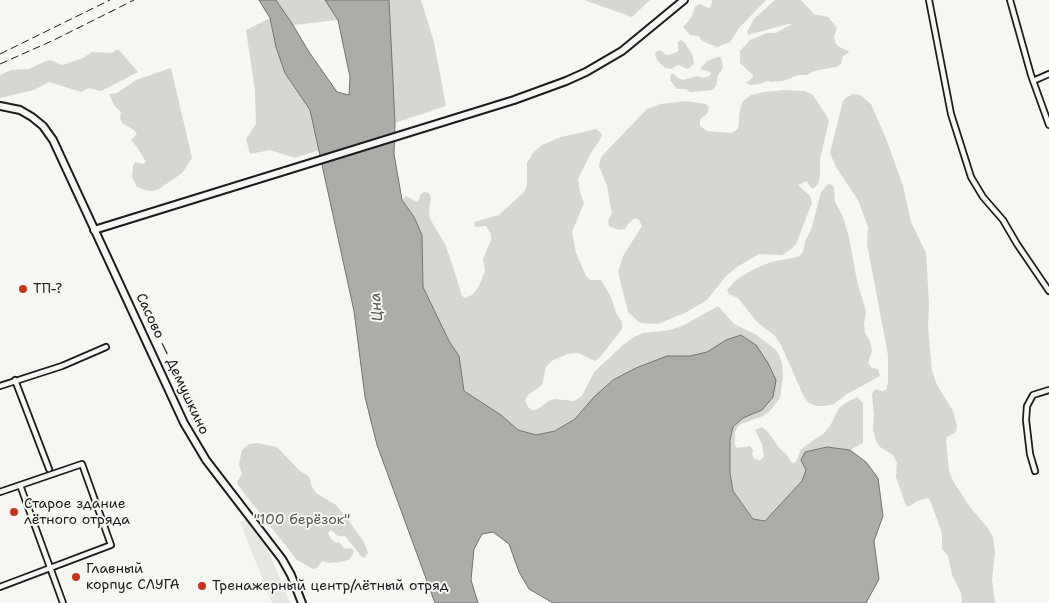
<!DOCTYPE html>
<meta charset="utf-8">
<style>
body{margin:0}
canvas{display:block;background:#f6f6f2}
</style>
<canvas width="1049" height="603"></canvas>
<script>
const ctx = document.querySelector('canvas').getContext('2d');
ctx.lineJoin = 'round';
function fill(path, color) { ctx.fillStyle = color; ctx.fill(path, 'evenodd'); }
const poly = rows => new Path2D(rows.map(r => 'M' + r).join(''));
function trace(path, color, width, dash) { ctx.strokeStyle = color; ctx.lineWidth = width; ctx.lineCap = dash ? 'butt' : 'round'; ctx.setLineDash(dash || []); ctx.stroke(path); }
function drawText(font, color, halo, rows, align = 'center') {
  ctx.font = font + ' "Shantell Sans",sans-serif'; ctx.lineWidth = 4; ctx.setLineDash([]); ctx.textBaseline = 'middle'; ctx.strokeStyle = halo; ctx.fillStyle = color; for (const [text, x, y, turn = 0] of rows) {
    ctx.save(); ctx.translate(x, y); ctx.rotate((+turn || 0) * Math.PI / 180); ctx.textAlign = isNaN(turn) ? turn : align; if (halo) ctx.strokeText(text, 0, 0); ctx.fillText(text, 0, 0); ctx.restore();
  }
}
fill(poly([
 [247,520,269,552,290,603,272,603,240,522]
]), '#e6e6e2');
fill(poly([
 [276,0,325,0,338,20,293,25],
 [389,0,421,0,434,42,446,106,395,123],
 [584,0,650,0,632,17],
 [711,0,766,0,739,28,730,42,717,47,702,41,699,36,690,35,683,27,691,18,695,7,700,4,709,8,711,6,712,1],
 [775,0,801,0,814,14,828,17,837,28,834,37,836,44,841,48,849,51,848,53,843,56,841,64,836,67,814,71,807,75,798,75,783,81,772,82,767,81,760,84,751,85,746,83,753,77,753,75,740,63,740,51,750,40,767,33,776,33,792,24,788,24,748,35,747,32,754,19],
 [270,18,276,47,285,73,310,110,319,150,295,158,270,150,250,154,246,139,256,124,255,91,246,30],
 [681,40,685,43,693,56,694,64,688,69,678,65,671,69,665,68,657,60,655,54,656,52,659,50,667,55,675,53,678,51,678,42],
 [116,50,119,50,138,72,107,88,101,91,89,88,81,92,49,82,34,90,0,98,0,75,11,70,29,69,46,61,50,60,62,65,83,58,92,52,112,53],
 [718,57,721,57,723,68,718,75,716,86,712,90,690,92,686,89,677,89,670,80,671,74,674,74,678,78,683,80,697,76,703,78,709,76,711,74,710,72,700,69,707,61],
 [171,68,192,158,182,173,159,189,152,191,145,190,137,187,132,177,133,166,135,162,143,164,146,162,137,147,131,140,137,134,134,130,122,123,120,118,121,112,114,105,109,94,117,93,136,80],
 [784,90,804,91,812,94,825,113,829,121,820,159,820,176,818,184,814,188,811,188,807,181,798,185,810,196,812,203,796,244,790,250,782,255,759,254,737,267,726,276,707,300,687,312,658,324,640,323,628,312,618,272,623,256,642,226,639,220,635,218,629,223,625,229,618,230,609,226,608,221,612,213,607,186,599,166,601,157,647,109,661,104,685,101,706,104,709,107,707,114,700,119,700,126,707,131,731,133,738,129,740,109,743,101,751,95,764,92],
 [853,94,860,95,871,104,887,141,903,186,911,222,926,253,929,305,928,327,932,371,937,385,953,411,957,426,956,432,947,437,946,441,949,471,953,481,970,507,987,527,993,537,995,552,992,580,995,603,962,603,961,593,952,575,948,556,942,549,942,533,930,500,927,498,917,501,910,506,906,506,896,477,897,463,893,455,880,447,876,441,873,430,874,415,872,394,875,389,882,391,886,390,888,382,888,355,867,244,868,227,858,200,836,167,830,153,843,101,847,97],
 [596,129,602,134,600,140,592,151,578,179,580,192,584,203,572,232,576,253,586,276,590,280,601,280,611,297,616,313,622,322,622,329,601,356,595,361,578,353,568,354,553,360,546,367,542,385,528,395,525,400,528,407,532,410,536,410,549,401,554,399,574,401,582,396,594,372,623,345,634,337,643,333,670,330,684,325,718,306,734,324,755,334,775,349,779,355,782,364,783,377,780,398,769,412,763,416,741,424,737,428,735,432,735,445,737,448,750,446,753,450,752,455,755,459,760,460,764,457,762,444,755,430,762,427,768,432,780,449,787,455,790,461,793,463,796,462,801,449,824,433,830,426,839,408,847,402,857,397,863,403,863,443,850,450,827,447,806,470,802,481,765,521,754,519,733,491,730,473,730,440,733,427,743,418,762,410,726,340,707,352,690,356,667,356,613,380,594,397,575,419,555,431,536,435,518,430,501,415,464,391,459,356,449,341,423,287,422,234,402,200,406,196,417,202,419,200,420,195,424,192,429,193,431,197,429,210,430,219,445,244,453,267,462,296,465,298,472,295,479,286,485,271,483,259,491,240,491,234,486,226,475,227,474,222,499,215,524,192,527,185,527,163,532,154,542,145,561,137],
 [828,184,833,185,834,189,835,202,843,217,849,237,857,281,866,311,864,324,865,333,870,341,872,351,868,363,872,368,878,369,880,376,847,394,834,404,825,406,816,406,809,403,804,397,781,345,775,336,757,322,738,298,729,294,727,290,736,280,754,269,771,262,798,257,803,252,805,241,811,230,821,192],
 [257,443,277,447,300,471,307,475,310,478,311,485,316,493,336,505,349,521,364,542,368,553,366,556,364,558,361,556,345,536,338,536,331,530,328,533,331,539,337,543,339,542,345,549,351,548,353,550,354,552,350,559,341,562,329,563,322,561,317,568,313,569,297,560,237,484,237,482,242,474,239,464,242,450,249,444]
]), '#d6d6d2');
const water = poly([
 [259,0,276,0,293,25,309,52,337,92,349,95,350,77,338,20,325,0,389,0,395,123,394,154,402,200,414,217,422,235,423,287,449,341,459,356,464,391,501,415,518,430,536,435,555,431,575,419,594,397,613,380,636,368,667,356,690,356,707,352,726,340,741,335,756,345,768,363,776,380,773,397,762,410,743,418,733,427,730,440,730,473,733,491,753,519,765,521,802,481,806,470,801,460,805,452,827,447,850,450,866,462,878,478,883,516,874,541,879,579,866,603,553,603,529,589,519,572,509,544,493,532,482,534,474,549,471,580,478,603,435,603,377,445,365,397,354,311,310,110,285,73,276,47,270,18,259,0]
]);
fill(water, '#acaca9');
trace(water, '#727271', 1);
const street = poly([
 [929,0,951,114,971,177,983,197,1003,220,1017,244,1049,291],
 [1010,0,1031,75,1049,125],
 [1033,81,1049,74],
 [15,380,49,469],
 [0,386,62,366,106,347],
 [1035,471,1030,454,1026,420,1027,406,1033,395,1049,390],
 [20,485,63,603],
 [0,492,82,464,111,545,0,587]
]);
const secondary = poly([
 [0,106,20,110,32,117,43,126,53,140,184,423,206,460,282,559,291,575,302,603],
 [94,230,514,100,566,81,586,72,622,51,684,0]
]);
trace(street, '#1c1c1c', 8);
trace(secondary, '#1c1c1c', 10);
trace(street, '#f6f6f2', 4.5);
trace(secondary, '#f6f6f2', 6);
trace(poly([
 [0,54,110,0],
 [0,64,54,40,134,0]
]), '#1c1c1c', 1, [8, 4]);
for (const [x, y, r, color] of [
 [23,289,5,"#c8321e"],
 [14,512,5,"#c8321e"],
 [76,577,5,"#c8321e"],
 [202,586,5,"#c8321e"]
]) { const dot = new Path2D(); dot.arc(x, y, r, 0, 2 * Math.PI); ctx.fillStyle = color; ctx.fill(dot); trace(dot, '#f6f6f2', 2); }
drawText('14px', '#1c1c1c', '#f6f6f2', [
 ["ТП-?",33,289],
 ["Старое здание",24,504],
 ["лётного отряда",24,520],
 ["Главный",86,569],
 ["корпус СЛУГА",86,585],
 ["Тренажерный центр/лётный отряд",212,586]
], 'left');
drawText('14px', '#1c1c1c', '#f6f6f2', [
 ["Сасово — Демушкино",172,364,65]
]);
drawText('14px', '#545453', '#f6f6f2', [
 ["\"100 берёзок\"",302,520]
]);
drawText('italic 15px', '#565654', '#f6f6f2', [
 ["Цна",377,307,-95]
]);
</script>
